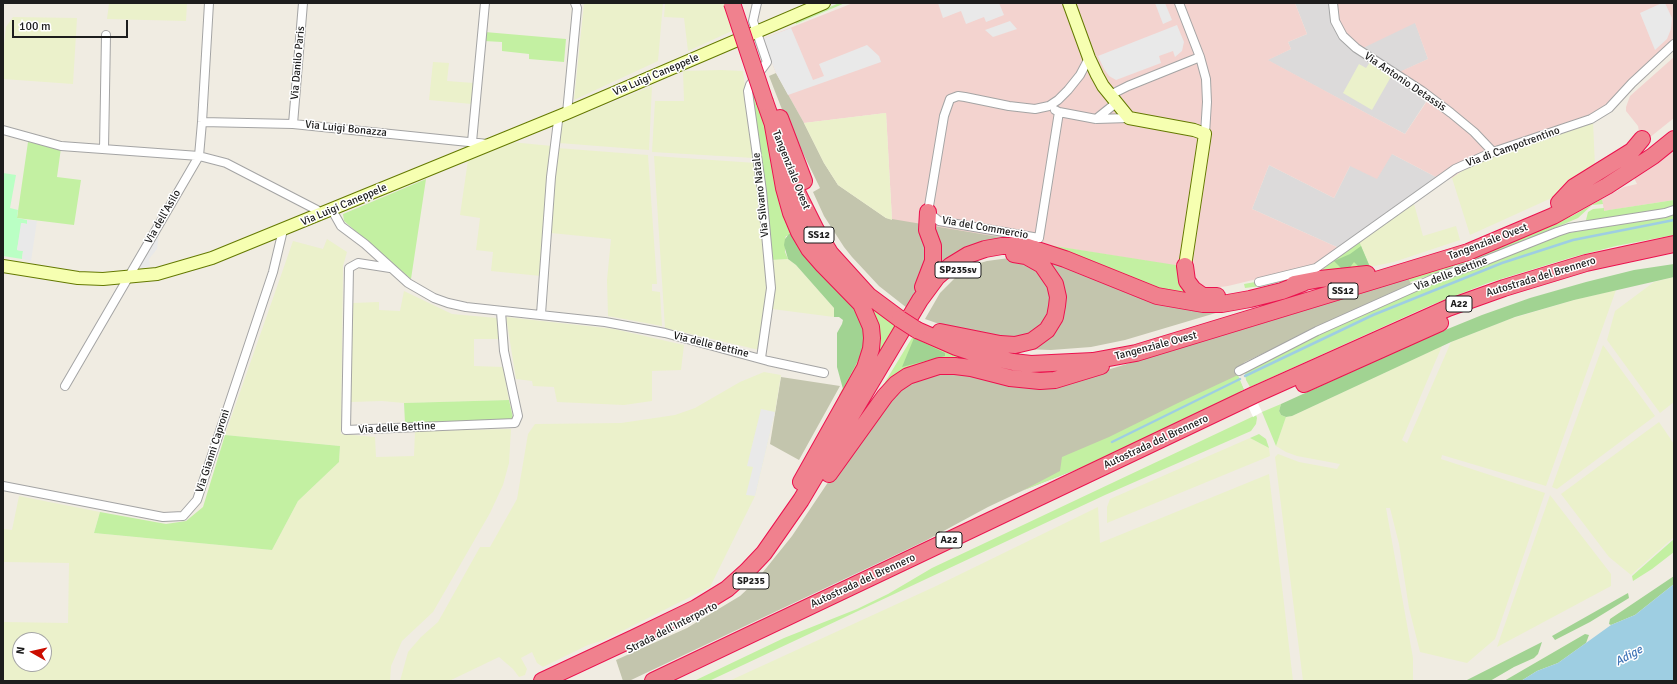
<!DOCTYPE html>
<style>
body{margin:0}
#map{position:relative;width:1677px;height:684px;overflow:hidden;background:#f0ece2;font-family:Signika,sans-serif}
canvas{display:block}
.frame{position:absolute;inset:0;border:4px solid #1d1d1d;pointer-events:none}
.north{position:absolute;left:12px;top:632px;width:40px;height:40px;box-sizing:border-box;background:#fff;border:1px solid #a5a5a5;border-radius:50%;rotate:278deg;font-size:11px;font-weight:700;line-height:16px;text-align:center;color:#1d1d1d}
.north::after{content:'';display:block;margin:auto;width:14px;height:18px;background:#cb0d00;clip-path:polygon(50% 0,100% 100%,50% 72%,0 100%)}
.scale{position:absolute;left:12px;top:20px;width:116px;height:18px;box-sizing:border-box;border:2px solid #1d1d1d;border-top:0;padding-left:5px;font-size:12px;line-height:14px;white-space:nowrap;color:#1d1d1d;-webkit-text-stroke:3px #fff;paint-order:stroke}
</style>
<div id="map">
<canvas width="1677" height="684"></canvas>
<div class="frame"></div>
<div class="north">N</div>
<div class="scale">100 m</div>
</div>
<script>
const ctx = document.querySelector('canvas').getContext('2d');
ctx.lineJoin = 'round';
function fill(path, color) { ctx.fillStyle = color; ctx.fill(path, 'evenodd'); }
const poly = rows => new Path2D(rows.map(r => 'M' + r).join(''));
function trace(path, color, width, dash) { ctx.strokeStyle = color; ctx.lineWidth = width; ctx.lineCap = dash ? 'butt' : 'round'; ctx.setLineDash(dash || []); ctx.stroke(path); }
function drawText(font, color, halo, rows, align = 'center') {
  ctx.font = font + ' Signika,sans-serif'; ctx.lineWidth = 3; ctx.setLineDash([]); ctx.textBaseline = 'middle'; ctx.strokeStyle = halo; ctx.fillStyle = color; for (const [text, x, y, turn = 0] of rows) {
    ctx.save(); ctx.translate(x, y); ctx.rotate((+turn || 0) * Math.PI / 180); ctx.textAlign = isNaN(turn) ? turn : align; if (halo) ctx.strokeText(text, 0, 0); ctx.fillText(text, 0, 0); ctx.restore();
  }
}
fill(poly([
 [1295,3,1335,3,1415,22,1428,59,1398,73,1431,94,1405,134,1267,60,1291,49,1288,42,1307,34],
 [1392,154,1436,177,1339,248,1252,209,1269,165,1334,198,1350,166]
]), '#dcdada');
fill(poly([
 [853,3,1295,3,1307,34,1288,42,1291,49,1268,60,1405,134,1431,95,1397,73,1428,59,1415,23,1361,49,1345,35,1337,17,1335,3,1674,3,1674,50,1593,121,1477,161,1452,178,1436,177,1392,154,1377,179,1350,166,1334,198,1269,165,1252,209,1339,248,1315,265,1228,286,1212,288,1203,287,1196,283,1190,268,892,220,886,113,804,123,776,73,762,39],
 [1674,57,1674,118,1644,142,1640,137,1638,126,1626,111,1626,107,1630,96],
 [1674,147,1674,200,1604,211,1602,199,1624,187,1637,184,1634,178]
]), '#f3d3cf');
fill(poly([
 [776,73,804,123,824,163,838,185,886,218,1023,241,994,243,907,308,879,286,852,257,844,247,824,216,813,192,820,188,783,112,769,76],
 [1030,252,1246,304,1125,340,1091,347,1051,350,1021,349,1061,311],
 [1009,258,1032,264,1053,290,1049,319,1023,340,945,326,925,319,940,293,956,277,977,264,987,261],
 [1408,276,1411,284,1245,362,1235,370,1244,390,1090,464,1024,490,988,507,925,541,836,583,629,681,623,681,616,660,687,628,740,596,755,582,792,536,845,457,892,394,931,372,1087,376,1293,314],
 [781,377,840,386,799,460,770,444]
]), '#c3c5ad');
fill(poly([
 [98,3,187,3,186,21,107,19,109,4],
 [584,3,663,3,658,61,574,100],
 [665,3,725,3,734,30,688,51,684,18,664,17],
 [13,17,77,18,73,84,3,79,3,54,6,27],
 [433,62,449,63,447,81,474,83,472,104,429,100],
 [1370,62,1392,75,1372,110,1343,93,1359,64,1366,68],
 [721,70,743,71,754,158,652,152,655,101,684,101,683,71],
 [652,86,649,150,559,143,561,123],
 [886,113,892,220,886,218,838,185,824,163,804,123],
 [1593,121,1595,167,1561,187,1556,196,1470,235,1452,178,1477,161],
 [511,142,552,146,541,276,491,271,493,252,476,250,480,218,460,215,468,160],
 [557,148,648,155,657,284,652,284,652,291,660,292,662,326,608,316,607,280,611,239,551,233],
 [654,156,756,163,767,294,759,350,665,328],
 [1414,204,1423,236,1456,226,1460,240,1394,262,1370,267,1359,241],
 [327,239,347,252,343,266,341,434,375,437,376,457,414,456,415,431,511,429,509,463,503,485,490,513,433,612,402,641,391,666,390,681,3,681,3,622,68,623,69,563,3,562,3,529,12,530,19,496,100,512,94,533,272,550,298,501,339,462,340,446,225,435,293,241,323,249],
 [20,640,44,640,44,664,20,664],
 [788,259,796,265,834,308,834,317,772,309,774,284,771,260],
 [1674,277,1674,402,1660,413,1607,340,1615,311,1654,282],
 [1616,290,1546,486,1442,455,1441,459,1545,493,1495,639,1467,663,1420,652,1409,608,1399,544,1390,508,1386,508,1413,658,1413,681,1303,681,1275,457,1278,454,1299,462,1337,469,1340,464,1297,456,1286,452,1276,446,1286,417,1292,416,1442,346,1402,440,1407,443,1451,342,1510,319,1574,300],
 [404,291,452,314,497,318,499,339,474,339,474,366,503,367,509,400,404,403,382,401,351,402,352,303,379,302,379,310,400,311],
 [506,317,614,329,684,345,681,370,652,371,652,401,624,405,557,402,554,387,533,386,532,381,516,379],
 [1603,345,1655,416,1557,489,1552,487],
 [764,372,781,375,775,412,755,496,710,587,604,640,588,645,543,667,537,663,532,652,521,658,527,669,525,675,519,677,513,669,499,657,449,681,400,681,408,652,421,637,438,622,480,547,490,547,517,499,528,434,535,424,621,423,675,415,695,408,740,382],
 [1659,422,1674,444,1674,537,1631,575,1609,557,1561,494],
 [1250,438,1269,448,1270,456,1107,523,1107,507,1110,499],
 [1269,474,1293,681,729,681,934,587,1098,507,1100,543],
 [1550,495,1611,574,1611,586,1497,647]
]), '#ebf1cb');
fill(poly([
 [839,3,845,3,796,24,795,22],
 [485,32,566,39,564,62,529,59,529,54,502,51,502,42,484,41],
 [754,86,761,104,784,200,868,346,843,398,839,395,860,357,864,346,827,281,812,265,797,245,792,235,786,236,785,239,785,252,788,259,771,260,751,93],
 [28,142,61,148,57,177,81,180,74,225,17,218],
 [426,179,411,279,344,221,343,214],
 [1602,199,1603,204,1592,205,1578,218,1494,254,1410,282,1408,276,1572,216],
 [1674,200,1674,206,1664,209,1587,221,1586,220,1588,212,1593,209,1604,208,1604,211,1609,210],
 [1674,214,1674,235,1616,246,1573,257,1488,283,1429,306,1250,387,1246,380,1245,371,1303,342,1433,282,1557,235],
 [804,218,900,324,826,447,872,360,802,229],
 [1023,241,1182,266,1192,300],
 [1359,241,1370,267,1308,276,1262,286,1245,288,1244,284,1322,270],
 [915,333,1073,367,1046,376,953,362,871,405],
 [1238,375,1244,390,1090,464,1024,490,1060,471,1062,457,1109,437,1178,403],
 [509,400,513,418,510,421,405,423,404,403],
 [1281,404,1279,411,1281,415,1286,417,1276,446,1262,412],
 [1256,415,1257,418,1256,424,1251,431,1105,495,709,681,694,681,784,638,857,609,888,594,932,568],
 [1259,434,1266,439,1269,448,1250,438],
 [225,435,340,446,339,462,298,501,272,550,94,533,100,512,166,524,186,521,203,507],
 [1674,539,1674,552,1652,569,1633,581,1632,576]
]), '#c3f0a2');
fill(poly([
 [789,234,792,234,797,245,812,265,848,300,858,313,864,328,864,346,860,357,843,389,837,367,837,333,842,324,843,320,839,317,834,317,834,308,796,265,788,259,784,245,785,239],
 [1361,246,1370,267,1365,268,1358,266,1354,262,1348,270,1344,271,1334,261,1350,254],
 [1674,264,1674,277,1574,300,1515,317,1451,342,1292,416,1286,417,1281,415,1279,411,1281,404,1428,337,1482,315,1530,298,1586,282,1634,270],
 [914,338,945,353,945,356,902,367],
 [1674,576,1674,584,1635,615,1611,625,1609,624,1610,619],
 [1628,593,1629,598,1590,622,1555,640,1552,636],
 [1585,634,1589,635,1586,643,1558,663,1537,671,1521,681,1504,681],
 [1542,642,1538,654,1534,658,1514,667,1490,681,1465,681]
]), '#a1d392');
fill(poly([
 [3,173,16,175,10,208,18,210,17,218,27,220,27,224,22,223,17,250,23,251,22,259,3,256]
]), '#baffc4');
fill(poly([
 [938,3,999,3,1004,15,986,22,984,17,966,24,961,11,943,18],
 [1155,3,1165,3,1172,20,1163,24],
 [1662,3,1665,3,1672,18,1671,29,1667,39,1655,50,1640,13],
 [1010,21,1017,29,993,37,985,30],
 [1177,25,1184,42,1182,51,1175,57,1173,51,1159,56,1161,63,1116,80,1109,76,1104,69,1098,56],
 [791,28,813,80,824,76,819,64,867,45,879,56,881,62,788,95,776,73,762,39],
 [27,220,37,221,31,261,22,259,23,251,17,250,21,223,27,224],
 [157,234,159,234,157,249,149,259,150,266,141,268,141,261],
 [761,409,775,412,755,496,746,495,753,467,747,466]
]), '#e9e9e9');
fill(poly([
 [1674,584,1674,681,1521,681,1537,671,1558,663,1611,625,1635,615]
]), '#9ecee2');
fill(poly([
 [1250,387,1262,412,1253,417,1241,391]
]), '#fff');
trace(poly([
 [1245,376,1373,315,1502,263,1573,240,1674,220],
 [1112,442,1240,379]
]), '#9ecee2', 2.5);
const street = poly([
 [757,3,753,21,767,62,750,85,748,91,749,99,762,191,771,288,761,358],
 [1179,3,1200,57,1206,79,1207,102,1205,134],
 [1333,3,1335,21,1343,36,1356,48,1422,91,1451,113,1474,132,1493,152],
 [1110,95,1128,86,1200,57],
 [1055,110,1059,112,1096,119,1129,118],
 [1059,112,1039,238,939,221,928,212,944,116,950,99,958,96,965,97,1009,106,1035,109,1049,106,1058,100,1068,90,1080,75,1089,58],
 [567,113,577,8,575,3],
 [1096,119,1116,103],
 [202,122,293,124,488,144],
 [293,124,303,3],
 [3,130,61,146,199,156,226,163,317,210,320,215],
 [472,142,485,3],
 [104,149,106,35],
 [332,210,341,226,365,244,408,283,434,298,448,303,466,307,605,322,665,333,768,361,824,373],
 [390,268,358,263,349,268,346,430,515,423,518,416,504,351,501,312],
 [1259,282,1316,268,1455,169,1493,152,1591,119,1609,108,1632,83,1674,44],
 [541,314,551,177,558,121,556,117],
 [1239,371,1317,331,1433,279,1474,265,1557,232,1569,228,1665,213,1674,210],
 [65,386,199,156,202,122,209,3],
 [3,486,163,517,183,516,197,500,273,272,283,230]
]);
const secondary = poly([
 [1069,3,1089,58,1097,75,1103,86,1129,118,1194,130,1205,134,1185,266],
 [3,266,78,278,103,279,157,274,212,258,567,113,824,3]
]);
const highway = poly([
 [765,102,777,136],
 [780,118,804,181],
 [773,126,784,188,791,213,799,232,809,249,823,265,861,304,871,327,872,338,871,349,865,368,801,482],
 [789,169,798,194,816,230,830,253,869,296,900,319],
 [1559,203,1574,187,1632,151,1642,139],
 [1185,266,1187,281,1193,289,1203,296,1217,296],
 [1294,284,1320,279,1367,274],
 [923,287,933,261,933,246,927,230,928,212],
 [917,330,956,347,974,353,1013,362,1031,364,1093,361,1136,353,1468,252,1553,216,1607,186,1653,156,1674,139],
 [940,332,1000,344,1015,345,1032,341,1047,330,1055,317,1057,306,1058,297,1055,284,1042,265,1026,256,1014,254],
 [1304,384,1440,323],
 [829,474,885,396,896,384,908,376,939,366,955,366,971,368,1010,378,1040,381,1055,380,1101,366],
 [542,681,634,638,696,608,727,589,747,571,764,553,801,500,920,300,937,277,950,266,968,255,985,249,1002,246,1025,246,1065,259,1157,296,1203,304,1222,304,1250,299,1282,291,1303,283],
 [653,681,1254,395,1448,308,1504,288,1586,263,1674,244]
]);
trace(street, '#a4a4a4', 10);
trace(secondary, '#647900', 14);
trace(highway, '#eb124e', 18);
trace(street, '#fff', 8);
trace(secondary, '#f6ffb1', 12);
trace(highway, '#f0818e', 16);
const highwayBridge = poly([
 [732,3,765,102],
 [900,319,917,330]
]);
trace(highwayBridge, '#eb124e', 18, []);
trace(highwayBridge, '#f0818e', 16);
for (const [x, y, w] of [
 [819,235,30],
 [958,270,46],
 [1343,291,30],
 [1459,304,26],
 [949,540,26],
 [751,581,36]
]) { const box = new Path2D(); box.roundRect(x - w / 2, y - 8, w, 16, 3); ctx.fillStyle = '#fff'; ctx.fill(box); trace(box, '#1d1d1d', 1); }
drawText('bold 10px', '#1d1d1d', null, [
 ["SS12",819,235],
 ["SP235sv",958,270],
 ["SS12",1343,291],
 ["A22",1459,304],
 ["A22",949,540],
 ["SP235",751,581]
]);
drawText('11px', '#1d1d1d', '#fff', [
 ["Via Danilo Paris",298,63,-85],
 ["Via Luigi Caneppele",656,75,-23],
 ["Via Antonio Detassis",1405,82,34],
 ["Via Luigi Bonazza",346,129,6],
 ["Via di Campotrentino",1513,147,-20],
 ["Tangenziale Ovest",791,170,68],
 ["Via Silvano Natale",761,195,-96],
 ["Via Luigi Caneppele",344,205,-23],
 ["Via dell'Asilo",163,217,-60],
 ["Via del Commercio",985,228,10],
 ["Tangenziale Ovest",1488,242,-21],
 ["Via delle Bettine",1451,274,-21],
 ["Autostrada del Brennero",1541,277,-17],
 ["Via delle Bettine",711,345,14],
 ["Tangenziale Ovest",1156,346,-15],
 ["Via delle Bettine",397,428,-3],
 ["Autostrada del Brennero",1156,442,-25],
 ["Via Gianni Caproni",213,451,-72],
 ["Autostrada del Brennero",863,581,-25],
 ["Strada dell'Interporto",672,628,-27]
]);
drawText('italic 12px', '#4074b7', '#fff', [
 ["Adige",1629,656,-29]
]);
</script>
